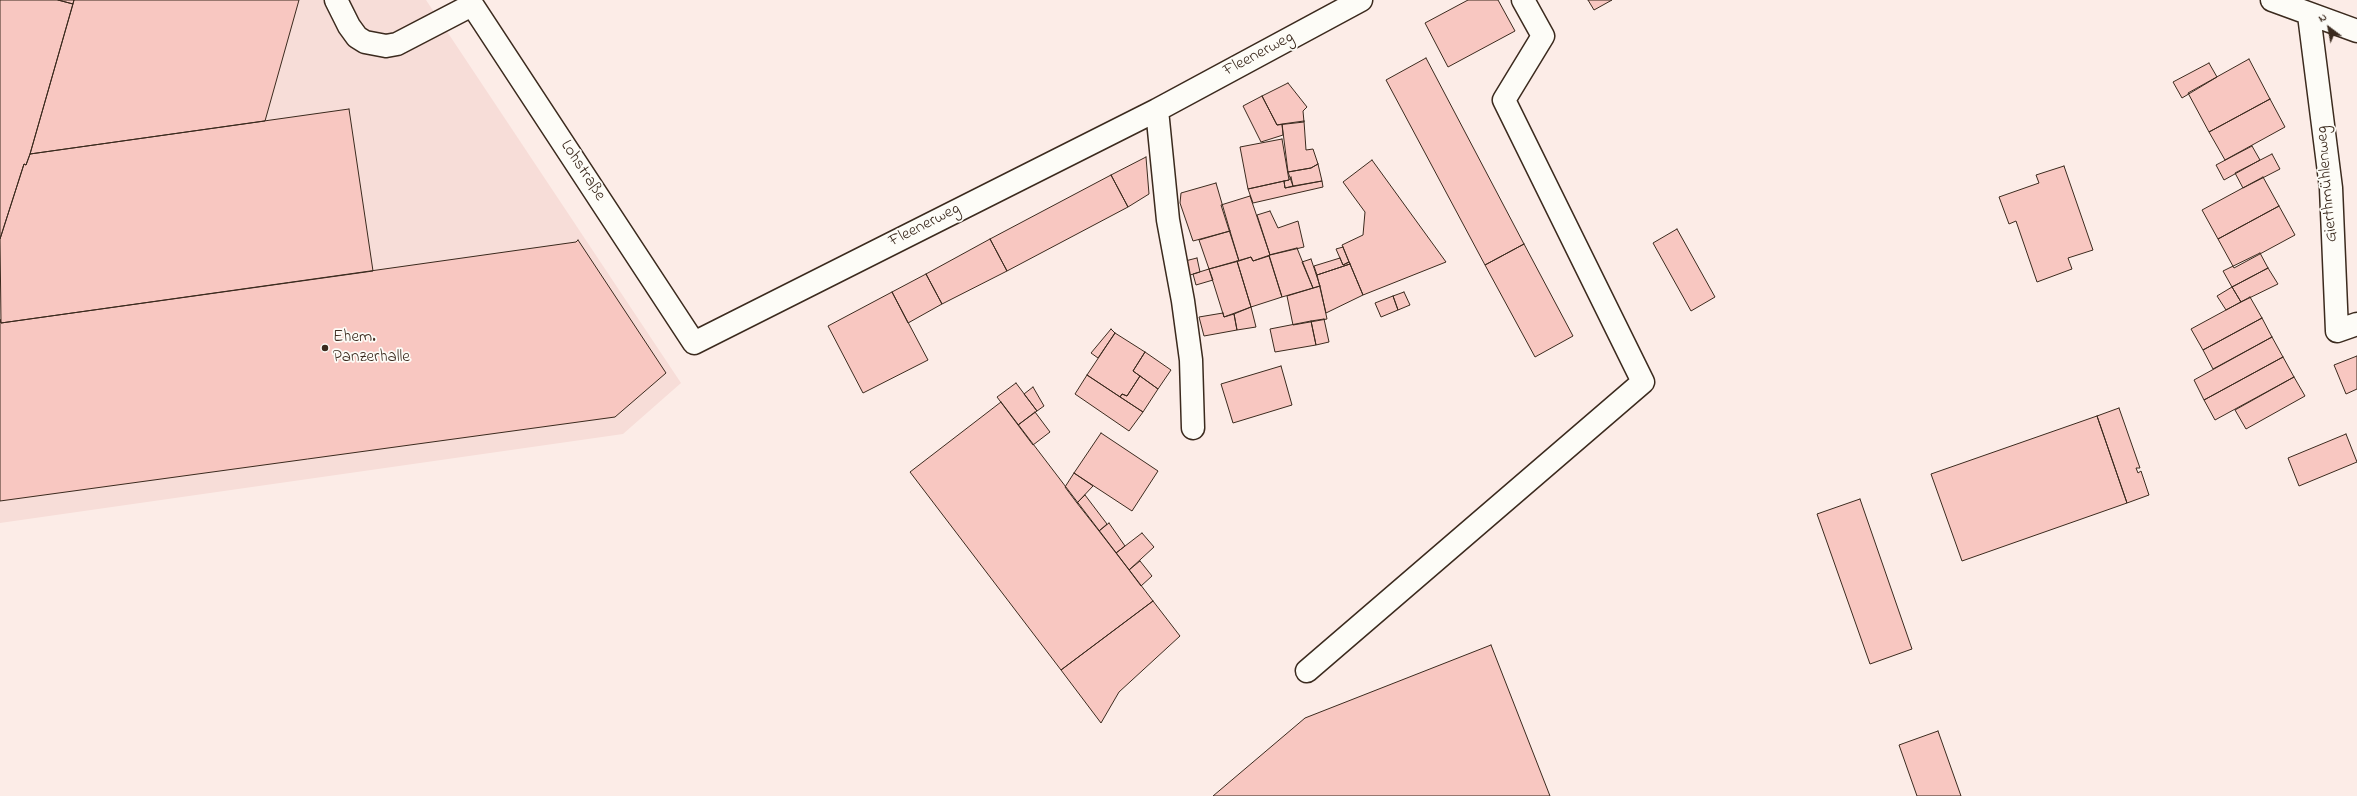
<!DOCTYPE html>
<meta charset="utf-8">
<style>
body{margin:0}
#map{position:relative;width:2357px;height:796px;overflow:hidden;background:#fcece7;font-family:"Indie Flower",sans-serif}
canvas{display:block}
.north{position:absolute;left:2309px;top:8px;width:40px;height:40px;-webkit-text-stroke:3px #fdfcf7;paint-order:stroke;rotate:328deg;font-size:11px;font-weight:700;line-height:16px;text-align:center;color:#3b2a1e}
.north::after{content:'';display:block;margin:auto;width:14px;height:18px;background:#3b2a1e;clip-path:polygon(50% 0,100% 100%,50% 72%,0 100%)}
</style>
<div id="map">
<canvas width="2357" height="796"></canvas>
<div class="north">N</div>
</div>
<script>
const ctx = document.querySelector('canvas').getContext('2d');
ctx.lineJoin = 'round';
function fill(path, color) { ctx.fillStyle = color; ctx.fill(path, 'evenodd'); }
const poly = rows => new Path2D(rows.map(r => 'M' + r).join(''));
function trace(path, color, width, dash) { ctx.strokeStyle = color; ctx.lineWidth = width; ctx.lineCap = dash ? 'butt' : 'round'; ctx.setLineDash(dash || []); ctx.stroke(path); }
function drawText(font, color, halo, rows, align = 'center') {
  ctx.font = font + ' "Indie Flower",sans-serif'; ctx.lineWidth = 3.5; ctx.setLineDash([]); ctx.textBaseline = 'middle'; ctx.strokeStyle = halo; ctx.fillStyle = color; for (const [text, x, y, turn = 0] of rows) {
    ctx.save(); ctx.translate(x, y); ctx.rotate((+turn || 0) * Math.PI / 180); ctx.textAlign = isNaN(turn) ? turn : align; if (halo) ctx.strokeText(text, 0, 0); ctx.fillText(text, 0, 0); ctx.restore();
  }
}
fill(poly([
 [0,0,426,0,681,383,623,434,0,523]
]), '#f7ddd8');
const building = poly([
 [0,0,58,0,73,4,30,154,26,165,24,164,0,239,0,0],
 [58,0,74,0,73,4,58,0],
 [74,0,299,0,265,121,30,154,74,0],
 [1468,0,1498,0,1515,31,1448,67,1425,23,1468,0],
 [1588,0,1612,0,1594,10,1588,0],
 [1426,58,1524,244,1485,265,1386,80,1426,58],
 [2249,59,2270,99,2209,132,2188,93,2249,59],
 [2209,63,2217,77,2182,98,2173,82,2209,63],
 [1288,83,1307,107,1303,111,1304,122,1277,125,1262,96,1288,83],
 [1262,96,1277,125,1282,124,1283,135,1261,142,1243,106,1262,96],
 [2270,99,2285,127,2225,160,2209,132,2270,99],
 [349,109,373,271,1,323,0,239,24,164,26,165,30,154,349,109],
 [1304,121,1306,150,1313,149,1318,164,1311,168,1288,172,1282,124,1304,121],
 [1282,139,1289,180,1248,189,1240,147,1282,139],
 [2252,146,2260,160,2224,180,2216,165,2252,146],
 [2272,154,2280,169,2243,188,2235,173,2272,154],
 [1146,157,1149,194,1128,207,1111,175,1146,157],
 [1372,160,1446,262,1363,295,1342,245,1363,235,1365,212,1343,182,1372,160],
 [1318,164,1322,181,1293,186,1288,172,1311,168,1318,164],
 [2064,166,2093,250,2068,258,2072,269,2037,282,2016,221,2009,224,1999,197,2039,183,2036,175,2064,166],
 [1111,175,1128,207,1007,271,990,239,1111,175],
 [1291,177,1293,186,1285,188,1284,181,1289,180,1291,177],
 [2263,177,2279,206,2218,239,2202,210,2263,177],
 [1284,181,1285,188,1322,181,1323,187,1253,203,1248,189,1284,181],
 [1216,183,1230,231,1193,241,1180,203,1181,193,1216,183],
 [1250,196,1270,255,1253,261,1251,257,1239,261,1221,205,1250,196],
 [2279,206,2295,235,2234,268,2218,239,2279,206],
 [1270,211,1278,228,1298,221,1304,247,1270,255,1257,215,1270,211],
 [1677,229,1715,297,1691,311,1653,243,1677,229],
 [1230,231,1239,261,1209,269,1199,240,1230,231],
 [990,239,1007,271,942,304,926,274,990,239],
 [578,240,666,373,615,417,0,501,0,319,1,323,576,242,578,240],
 [1524,244,1573,336,1535,357,1485,265,1524,244],
 [1343,247,1349,262,1343,265,1336,249,1343,247],
 [1297,248,1313,288,1282,297,1269,255,1297,248],
 [2260,253,2268,268,2232,287,2223,271,2260,253],
 [1269,256,1282,297,1251,307,1237,261,1251,257,1253,261,1269,256],
 [1197,258,1200,272,1187,276,1185,261,1197,258],
 [1340,258,1343,265,1349,262,1350,264,1317,275,1314,266,1340,258],
 [1311,259,1320,286,1313,288,1302,262,1311,259],
 [1237,261,1251,307,1224,317,1209,269,1237,261],
 [1350,264,1363,295,1326,313,1317,275,1350,264],
 [2268,268,2278,284,2241,302,2232,287,2268,268],
 [1209,269,1213,280,1196,285,1193,274,1209,269],
 [926,274,942,304,908,323,892,292,926,274],
 [1320,286,1327,319,1293,325,1287,296,1320,286],
 [2232,287,2241,302,2226,310,2217,296,2232,287],
 [892,292,928,360,863,393,828,326,892,292],
 [1404,292,1410,305,1398,310,1393,296,1404,292],
 [1393,296,1398,310,1381,317,1375,303,1393,296],
 [2250,297,2262,318,2203,350,2191,329,2250,297],
 [1251,307,1256,327,1237,330,1234,314,1251,307],
 [1223,313,1224,317,1234,314,1237,330,1204,336,1199,317,1223,313],
 [2262,318,2272,337,2213,369,2203,350,2262,318],
 [1324,319,1329,342,1316,345,1311,321,1324,319],
 [1311,321,1316,345,1275,352,1270,329,1311,321],
 [1111,329,1115,333,1098,358,1091,353,1111,329],
 [1115,333,1145,352,1133,371,1140,376,1127,396,1122,394,1120,397,1087,375,1115,333],
 [2272,337,2283,357,2204,400,2194,380,2272,337],
 [1145,352,1171,370,1158,389,1133,371,1145,352],
 [2357,356,2357,389,2346,394,2334,365,2357,356],
 [2283,357,2294,377,2215,420,2204,400,2283,357],
 [1281,366,1292,405,1233,423,1221,384,1281,366],
 [1087,375,1143,412,1129,431,1075,394,1087,375],
 [1140,376,1158,389,1143,412,1120,397,1122,394,1127,396,1140,376],
 [2294,377,2305,396,2246,429,2235,410,2294,377],
 [1016,383,1037,411,1018,425,997,397,1016,383],
 [1033,387,1044,406,1037,411,1024,394,1033,387],
 [1001,402,1153,601,1061,670,910,472,1001,402],
 [2119,408,2140,468,2136,468,2138,473,2141,471,2149,495,2127,503,2097,416,2119,408],
 [1035,412,1050,432,1033,445,1018,425,1035,412],
 [2097,416,2127,503,1962,561,1931,474,2097,416],
 [1101,433,1158,471,1132,511,1074,473,1101,433],
 [2346,434,2357,462,2299,486,2288,458,2346,434],
 [1074,473,1093,486,1077,503,1065,487,1074,473],
 [1085,495,1107,524,1099,531,1077,503,1085,495],
 [1860,499,1912,649,1870,664,1817,514,1860,499],
 [1109,523,1125,546,1116,553,1099,531,1109,523],
 [1142,533,1154,547,1129,570,1116,553,1142,533],
 [1140,561,1152,576,1141,586,1129,570,1140,561],
 [1153,601,1180,636,1119,692,1101,723,1061,670,1153,601],
 [1491,645,1550,796,1213,796,1305,718,1491,645],
 [1938,731,1961,796,1917,796,1899,745,1938,731]
]);
fill(building, '#f8c7c1');
trace(building, '#3b2a1e', 1);
const minor = poly([
 [336,0,349,26,357,37,365,42,386,46,397,44,472,5],
 [469,0,694,343,1157,110,1361,0],
 [2272,0,2357,31],
 [2309,15,2331,188,2337,331,2357,324],
 [1157,110,1168,220,1183,301,1191,360,1193,428],
 [1307,671,1643,382,1504,100,1543,36,1523,0]
]);
trace(minor, '#3b2a1e', 25);
trace(minor, '#fdfcf7', 22);
for (const [x, y, r, color] of [
 [325,348,4,"#3b2a1e"]
]) { const dot = new Path2D(); dot.arc(x, y, r, 0, 2 * Math.PI); ctx.fillStyle = color; ctx.fill(dot); trace(dot, '#fdfcf7', 1.5); }
drawText('17px', '#3b2a1e', '#fdfcf7', [
 ["Fleenerweg",1259,55,-28],
 ["Lohstraße",582,171,57],
 ["Gierthmühlenweg",2328,184,-95],
 ["Fleenerweg",925,226,-27]
]);
drawText('17px', '#3b2a1e', '#fdfcf7', [
 ["Ehem.",333,338],
 ["Panzerhalle",333,358]
], 'left');
</script>
